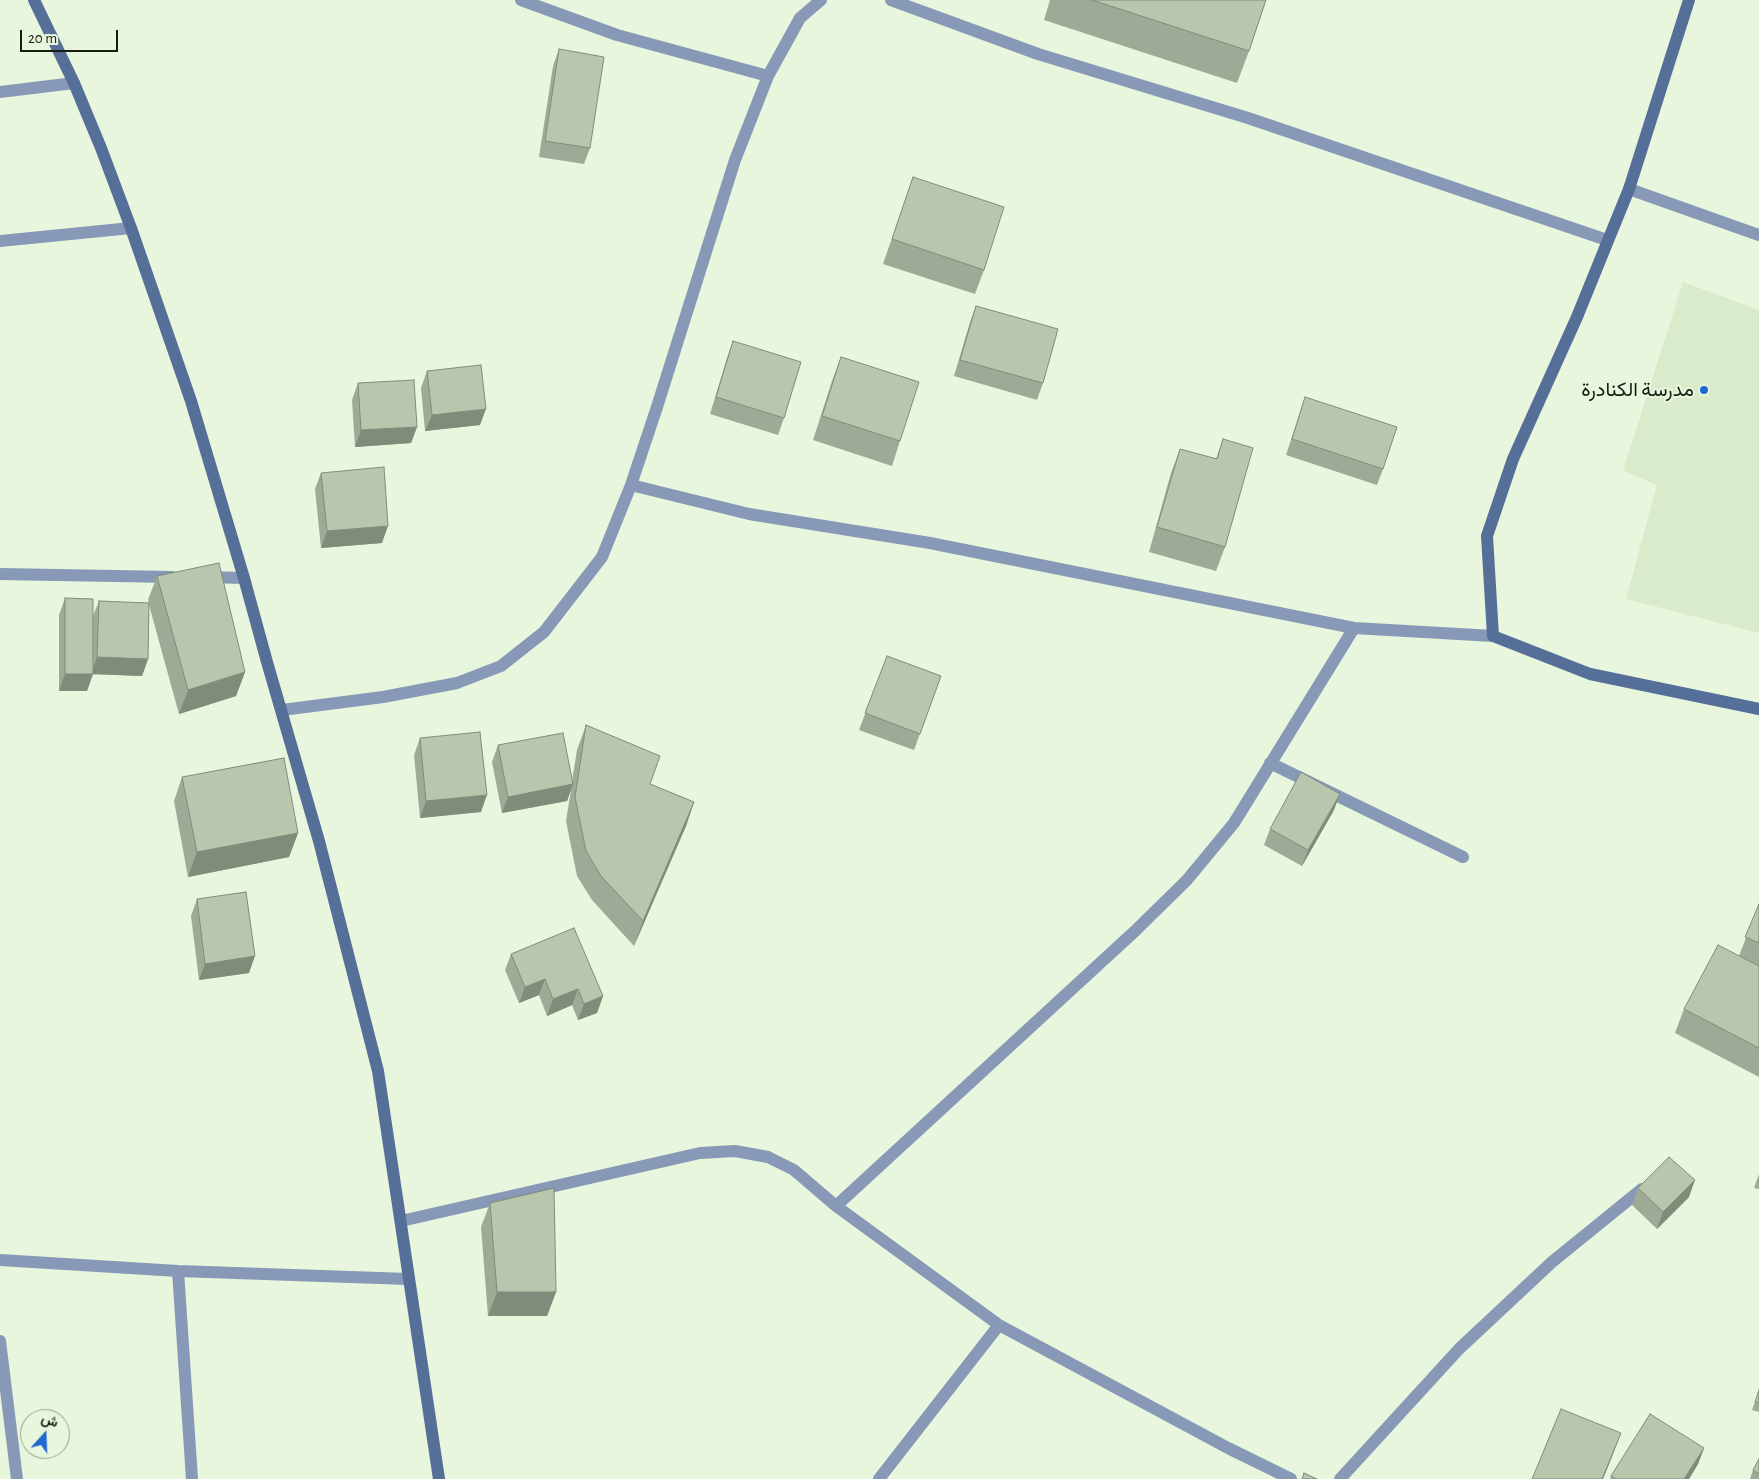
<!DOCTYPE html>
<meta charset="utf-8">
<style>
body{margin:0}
#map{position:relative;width:1759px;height:1479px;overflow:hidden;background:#e8f6dd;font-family:"Alegreya Sans",Vazirmatn,sans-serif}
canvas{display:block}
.north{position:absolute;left:20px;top:1409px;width:50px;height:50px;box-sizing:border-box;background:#e8f6dd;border:1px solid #949f8c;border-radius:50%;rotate:20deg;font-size:14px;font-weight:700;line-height:20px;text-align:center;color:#171c13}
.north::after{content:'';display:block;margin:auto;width:18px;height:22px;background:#2067d2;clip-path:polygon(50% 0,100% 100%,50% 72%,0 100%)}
.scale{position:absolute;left:20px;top:30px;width:98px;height:22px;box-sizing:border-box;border:2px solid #171c13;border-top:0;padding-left:6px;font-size:15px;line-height:18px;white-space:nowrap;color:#171c13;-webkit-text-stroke:4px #e8f6dd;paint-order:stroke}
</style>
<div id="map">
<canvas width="1759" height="1479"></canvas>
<div class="north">ش</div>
<div class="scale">20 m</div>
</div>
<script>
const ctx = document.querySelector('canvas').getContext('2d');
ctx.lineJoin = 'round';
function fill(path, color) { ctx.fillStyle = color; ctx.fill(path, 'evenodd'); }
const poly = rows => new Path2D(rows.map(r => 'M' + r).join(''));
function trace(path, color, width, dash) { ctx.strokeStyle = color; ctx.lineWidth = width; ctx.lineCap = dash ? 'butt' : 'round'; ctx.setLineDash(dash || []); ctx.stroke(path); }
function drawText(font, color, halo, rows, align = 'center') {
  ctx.font = font + ' "Alegreya Sans",Vazirmatn,sans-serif'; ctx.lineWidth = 4; ctx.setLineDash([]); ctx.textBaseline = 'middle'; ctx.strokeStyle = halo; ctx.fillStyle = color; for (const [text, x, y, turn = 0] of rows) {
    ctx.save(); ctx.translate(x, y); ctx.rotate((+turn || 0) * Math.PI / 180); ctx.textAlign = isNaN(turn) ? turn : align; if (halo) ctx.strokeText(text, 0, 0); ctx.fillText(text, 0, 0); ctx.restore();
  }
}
fill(poly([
 [1683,282,1759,310,1759,633,1626,599,1657,485,1623,471]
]), '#d9ebcb');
trace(poly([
 [521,0,617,35,768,76],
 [891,0,1038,54,1248,118,1607,240],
 [0,92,74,83],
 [1629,189,1759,235],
 [0,241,131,228],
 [631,485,657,407,735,160,768,76,800,18,821,0],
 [0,574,172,577],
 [207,577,244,578],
 [282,710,383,697,457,683,501,666,544,632,602,557,631,485,749,514,930,543,1354,628,1493,636],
 [1270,763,1463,857],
 [836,1206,1135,931,1187,880,1234,823,1354,628],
 [401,1221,700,1153,735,1151,768,1157,794,1170,836,1206,999,1325,1228,1448,1291,1479],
 [0,1260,178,1271,408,1279],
 [178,1271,192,1479],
 [0,1341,17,1479],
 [879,1479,999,1325],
 [1340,1479,1459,1349,1552,1262,1642,1189]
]), '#8799b6', 12);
trace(poly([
 [34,0,74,83,101,148,131,228,191,401,244,578,267,662,319,841,378,1071,439,1479],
 [1689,0,1629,189,1577,317,1513,459,1487,536,1493,636,1590,674,1759,709]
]), '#556f98', 12);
fill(poly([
 [1050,0,1266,0,1249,51,1237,83,1044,20],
 [559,49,590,148,584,164,539,157,553,66],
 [913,177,984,270,975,294,883,264],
 [976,306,1043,383,1037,400,954,376,970,322],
 [733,341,784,418,778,435,710,414,727,358],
 [841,357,900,441,892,466,813,440,832,381],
 [427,371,480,425,425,431,421,388],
 [358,383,417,427,411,443,355,447,352,400],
 [1305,397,1383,469,1377,485,1286,455],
 [1223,439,1225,547,1216,571,1149,552,1171,473,1180,449,1216,459],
 [321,473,382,543,321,548,315,489],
 [157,576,245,672,236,696,179,714,149,605,148,659,142,676,93,674,87,691,59,691,59,615,65,598,93,616,99,601,149,603,148,600],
 [887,656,941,676,914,750,859,730],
 [586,725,650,784,694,802,686,826,634,946,592,900,577,876,566,821,571,790,567,801,502,813,492,762,498,745,572,781,577,750],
 [420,738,481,812,420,818,414,755],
 [182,777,298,833,289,857,188,877,174,801],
 [1334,810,1302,866,1264,845,1270,829],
 [197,899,249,973,199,980,191,916],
 [1759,904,1759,1077,1675,1033,1684,1009,1739,956],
 [511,954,603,996,597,1013,578,1020,572,1005,547,1016,539,995,519,1003,505,970],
 [1759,1174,1759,1189,1754,1188],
 [1638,1188,1689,1197,1657,1229,1632,1205],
 [490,1203,556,1292,547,1316,488,1316,481,1227],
 [1759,1390,1759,1412,1752,1410],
 [1704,1448,1698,1464,1689,1479,1610,1479,1611,1476],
 [1759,1459,1759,1479,1750,1479,1753,1470]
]), '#9eaa96');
fill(poly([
 [486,409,480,425,425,431,432,415],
 [417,427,411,443,355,447,361,430],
 [388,526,382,543,321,548,327,531],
 [97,657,148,659,142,676,91,674],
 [245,672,236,696,179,714,188,690],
 [65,674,93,674,87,691,59,691],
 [573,784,567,801,502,813,508,797],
 [1340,794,1334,810,1302,866,1308,850],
 [487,795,481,812,420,818,426,801],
 [694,802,686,826,634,946,643,921],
 [298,833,289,857,188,877,197,852],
 [255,956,249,973,199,980,205,964],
 [545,979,539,995,519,1003,525,987],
 [578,989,572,1005,547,1016,553,999],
 [603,996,597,1013,578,1020,584,1004],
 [1695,1180,1689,1197,1657,1229,1663,1212],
 [497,1292,556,1292,547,1316,488,1316],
 [1621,1433,1612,1457,1603,1479,1602,1479],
 [1704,1448,1698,1464,1689,1479,1684,1479]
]), '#818b7a');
const building = poly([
 [1092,0,1266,0,1249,51,1092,0],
 [559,49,604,57,590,148,545,141,559,49],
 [913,177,1004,207,984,270,892,239,913,177],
 [976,306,1058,329,1043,383,960,360,976,306],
 [733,341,801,362,784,418,716,397,733,341],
 [841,357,919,382,900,441,822,416,841,357],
 [481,365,486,409,432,415,427,371,481,365],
 [414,380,417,427,361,430,358,383,414,380],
 [1305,397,1397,427,1383,469,1292,439,1305,397],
 [1223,439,1253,448,1225,547,1157,527,1180,449,1217,459,1223,439],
 [384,467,388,526,327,531,321,473,384,467],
 [219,563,245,672,188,690,157,576,219,563],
 [65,598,93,599,93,674,65,674,65,598],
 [99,601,149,603,148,659,97,657,99,601],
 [887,656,941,676,920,734,865,713,887,656],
 [586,725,660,756,650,784,694,802,643,921,601,876,586,851,575,797,586,725],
 [480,732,487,795,426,801,420,738,480,732],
 [563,733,573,784,508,797,498,745,563,733],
 [284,758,298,833,197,852,182,777,284,758],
 [1301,772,1340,794,1308,850,1270,829,1301,772],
 [246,892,255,956,205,964,197,899,246,892],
 [1759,904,1759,943,1745,937,1759,904],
 [574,928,603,996,584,1004,578,989,553,999,545,979,525,987,511,954,574,928],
 [1718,945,1759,966,1759,1048,1684,1009,1718,945],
 [1669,1157,1695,1180,1663,1212,1638,1188,1669,1157],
 [554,1188,556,1292,497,1292,490,1203,554,1188],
 [1759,1390,1759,1403,1755,1402,1759,1390],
 [1561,1409,1621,1433,1602,1479,1532,1479,1561,1409],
 [1650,1414,1704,1448,1684,1479,1616,1479,1611,1476,1650,1414],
 [1759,1459,1759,1474,1753,1470,1759,1459],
 [1304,1473,1317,1479,1302,1479,1304,1473]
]);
fill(building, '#b8c6ae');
trace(building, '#818b7a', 1);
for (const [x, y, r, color] of [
 [1704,390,5,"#2067d2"]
]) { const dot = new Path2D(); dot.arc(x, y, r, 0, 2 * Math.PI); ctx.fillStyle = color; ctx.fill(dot); trace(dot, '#e8f6dd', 2); }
drawText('20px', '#171c13', '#e8f6dd', [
 ["مدرسة الكنادرة",1694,390]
], 'right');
</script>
